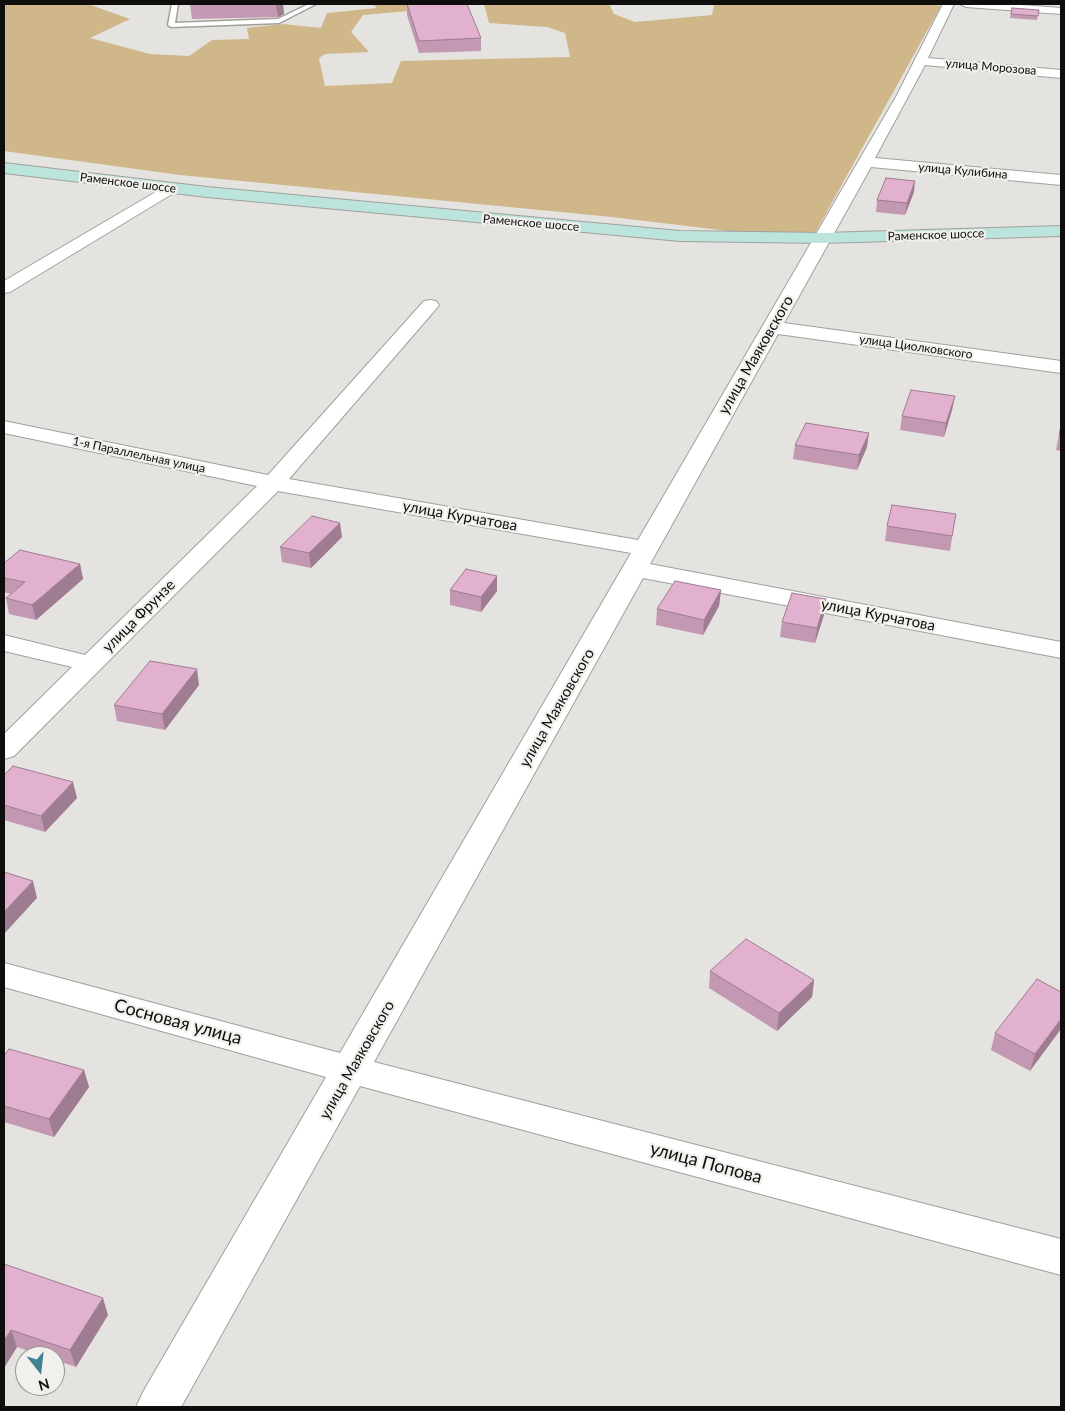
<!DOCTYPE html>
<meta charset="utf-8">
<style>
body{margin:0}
#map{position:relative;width:1065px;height:1411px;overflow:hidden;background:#e5e3df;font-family:Lato,sans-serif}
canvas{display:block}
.frame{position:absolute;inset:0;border:5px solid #0f0e0d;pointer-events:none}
.north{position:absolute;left:15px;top:1346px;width:50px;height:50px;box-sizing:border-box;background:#f2f0ec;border:1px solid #979693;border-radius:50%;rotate:164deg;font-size:14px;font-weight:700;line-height:20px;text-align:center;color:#0f0e0d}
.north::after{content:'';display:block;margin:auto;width:18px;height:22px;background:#418194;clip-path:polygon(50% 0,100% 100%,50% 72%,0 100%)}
</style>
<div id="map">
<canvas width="1065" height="1411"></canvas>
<div class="frame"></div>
<div class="north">N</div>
</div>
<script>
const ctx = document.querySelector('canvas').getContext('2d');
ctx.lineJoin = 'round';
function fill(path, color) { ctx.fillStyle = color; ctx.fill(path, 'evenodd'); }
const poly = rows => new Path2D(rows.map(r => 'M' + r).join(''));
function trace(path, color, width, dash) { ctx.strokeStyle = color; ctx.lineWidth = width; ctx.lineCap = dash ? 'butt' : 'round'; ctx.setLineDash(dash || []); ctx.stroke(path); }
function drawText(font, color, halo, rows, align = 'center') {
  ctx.font = font + ' Lato,sans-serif'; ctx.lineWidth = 4.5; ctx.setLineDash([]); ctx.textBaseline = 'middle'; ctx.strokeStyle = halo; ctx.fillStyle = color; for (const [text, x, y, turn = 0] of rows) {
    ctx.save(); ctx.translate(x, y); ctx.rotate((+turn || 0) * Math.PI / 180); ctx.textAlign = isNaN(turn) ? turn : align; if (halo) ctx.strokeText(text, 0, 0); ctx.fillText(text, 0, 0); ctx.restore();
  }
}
fill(poly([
 [4,4,93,4,91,5,130,19,90,38,150,54,189,56,212,40,249,39,247,28,283,24,321,28,327,13,377,8,373,4,428,4,409,11,363,15,351,32,369,52,325,54,319,58,325,86,392,83,401,61,570,57,565,33,547,27,489,23,484,4,609,4,614,14,635,22,712,15,714,4,932,4,941,6,814,235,737,232,612,217,180,175,4,151]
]), '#cfb78a');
const service = poly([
 [172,4,178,4,175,23,278,19,309,4,316,4,279,23,171,27,168,25,172,4]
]);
const minor = poly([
 [943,4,954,4,928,58,1061,70,1061,78,925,65,875,158,1061,175,1061,185,871,167,784,323,1061,361,1061,373,778,334,650,564,1061,642,1061,658,643,578,374,1062,1061,1239,1061,1275,360,1086,181,1407,136,1407,143,1392,326,1077,4,987,4,963,340,1053,631,553,278,491,14,756,4,759,4,734,72,667,4,651,4,635,85,655,257,486,4,433,4,421,268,475,424,301,430,300,436,301,439,305,436,309,289,479,638,540,897,95,943,4],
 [960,4,1009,4,1061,8,1061,14,966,7,960,4],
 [171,183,179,188,177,191,10,292,4,293,4,281,171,183]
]);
const secondary = poly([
 [4,163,207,187,680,231,823,233,1061,226,1061,236,823,243,680,241,207,197,4,173,4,163]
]);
trace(service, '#a2a09d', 3);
trace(minor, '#a2a09d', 2);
trace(secondary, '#a2a09d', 2);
fill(service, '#fff');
fill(minor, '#fff');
fill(secondary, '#bbe5dc');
fill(poly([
 [190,4,283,4,284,14,278,17,192,19],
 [407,4,481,38,481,51,419,53,407,15],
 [1012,8,1039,10,1037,20,1010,18],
 [914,192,905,215,876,212,877,200],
 [955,396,952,410,944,437,900,430,902,416],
 [1061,424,1061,451,1056,450],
 [795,445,867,447,857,470,793,459],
 [956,514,950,551,885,541,887,526],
 [342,537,311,568,282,562,280,547],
 [4,563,80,564,83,579,36,620,9,614,6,598,11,594,4,592],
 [497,576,497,591,481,612,450,605,450,590],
 [721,590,719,606,703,635,656,625,657,609],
 [824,615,815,643,780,637,782,622],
 [199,685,165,730,117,721,114,705],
 [4,775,77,798,45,832,4,820],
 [710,971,814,980,812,997,777,1031,709,988],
 [1061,992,1030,1071,991,1050,995,1033],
 [4,1056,84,1070,89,1087,54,1137,4,1122],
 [4,1264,108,1315,76,1367,55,1360,55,1356,43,1356,17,1347,4,1368]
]), '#c298b2');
fill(poly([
 [276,4,283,4,284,14,278,17],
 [915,181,914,192,905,215,907,203],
 [955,396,952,410,944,437,946,423],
 [869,433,867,447,857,470,859,455],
 [340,523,342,537,311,568,309,553],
 [80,564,83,579,36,620,32,605],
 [497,576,497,591,481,612,481,597],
 [721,590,719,606,703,635,704,620],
 [826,599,824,615,815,643,817,628],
 [197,669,199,685,165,730,162,714],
 [73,782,77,798,45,832,41,816],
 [33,881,37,898,4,934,4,912],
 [814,980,812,997,777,1031,779,1013],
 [1061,1019,1061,1029,1030,1071,1035,1054],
 [84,1070,89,1087,54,1137,49,1119],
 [103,1298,108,1315,76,1367,70,1350],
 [11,1330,17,1347,4,1368,4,1341]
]), '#9e7c91');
const building = poly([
 [407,4,467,4,481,38,419,41,407,4],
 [1012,8,1039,10,1038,16,1011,14,1012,8],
 [886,178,915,181,907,203,877,200,886,178],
 [911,390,955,396,946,423,902,416,911,390],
 [806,423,869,433,859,455,795,445,806,423],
 [1061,425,1061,436,1059,436,1061,425],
 [892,505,956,514,952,536,887,526,892,505],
 [312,516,340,523,309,553,280,547,312,516],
 [20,550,80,564,32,605,6,598,25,582,4,578,4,563,20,550],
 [466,569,497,576,481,597,450,590,466,569],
 [675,581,721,590,704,620,657,609,675,581],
 [792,593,826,599,817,628,782,622,792,593],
 [150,661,197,669,162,714,114,705,150,661],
 [13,766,73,782,41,816,4,805,4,775,13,766],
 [4,872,33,881,4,912,4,872],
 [746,939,814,980,779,1013,710,971,746,939],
 [1037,979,1061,992,1061,1019,1035,1054,995,1033,1037,979],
 [9,1049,84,1070,49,1119,4,1106,4,1056,9,1049],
 [4,1264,103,1298,70,1350,11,1330,4,1341,4,1264]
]);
fill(building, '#e1b1cf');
trace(building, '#9e7c91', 1);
drawText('12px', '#0f0e0d', '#f2f0ec', [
 ["улица Морозова",991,67,5],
 ["улица Кулибина",963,171,5],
 ["Раменское шоссе",128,183,7],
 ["Раменское шоссе",531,223,5],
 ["Раменское шоссе",936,235,-2],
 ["улица Циолковского",916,347,8],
 ["1-я Параллельная улица",139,455,12]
]);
drawText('15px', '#0f0e0d', '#f2f0ec', [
 ["улица Маяковского",756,355,-60],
 ["улица Курчатова",460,516,10],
 ["улица Курчатова",878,615,11],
 ["улица Фрунзе",139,616,-45],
 ["улица Маяковского",557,708,-60],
 ["улица Маяковского",357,1060,-60]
]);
drawText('18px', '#0f0e0d', '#f2f0ec', [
 ["Сосновая улица",178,1022,15],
 ["улица Попова",706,1163,15]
]);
</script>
